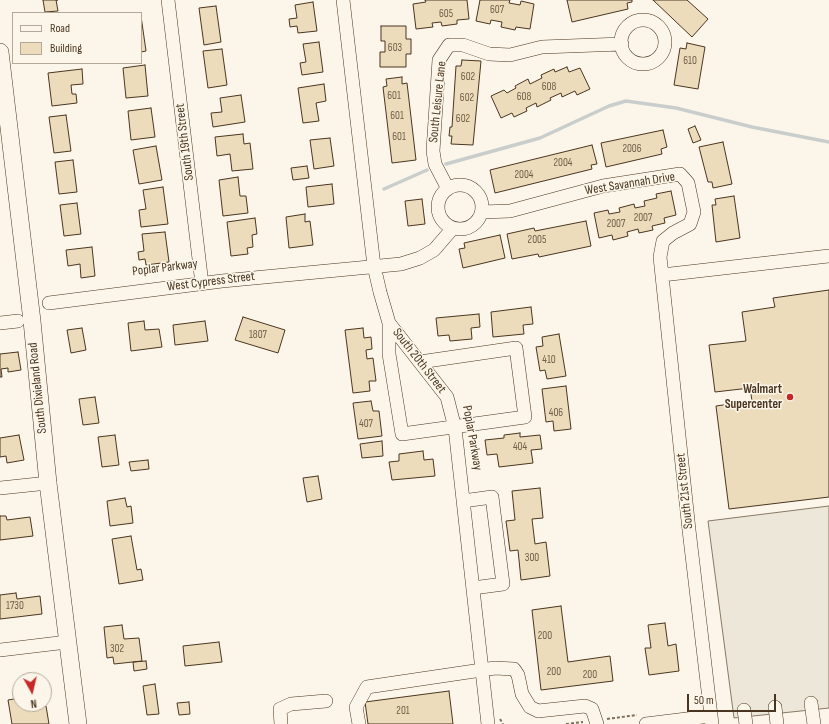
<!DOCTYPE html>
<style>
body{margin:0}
#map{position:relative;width:829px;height:724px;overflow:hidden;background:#fbf6e9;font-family:"Sofia Sans Condensed",sans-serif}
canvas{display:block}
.legend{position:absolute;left:12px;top:12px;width:130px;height:52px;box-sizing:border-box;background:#fbf6e9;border:1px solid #b4a999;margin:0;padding:5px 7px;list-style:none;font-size:12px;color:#4a3520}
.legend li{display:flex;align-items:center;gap:8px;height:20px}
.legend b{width:20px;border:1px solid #b4a999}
.north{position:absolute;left:12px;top:672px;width:40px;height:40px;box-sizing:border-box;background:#fbf6e9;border:1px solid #b4a999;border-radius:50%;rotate:172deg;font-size:11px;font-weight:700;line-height:16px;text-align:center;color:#4a3520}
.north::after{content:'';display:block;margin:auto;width:14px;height:18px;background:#c62828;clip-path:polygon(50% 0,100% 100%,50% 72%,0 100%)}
.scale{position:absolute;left:687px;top:694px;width:89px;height:18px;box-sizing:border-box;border:2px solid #4a3520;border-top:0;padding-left:5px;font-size:12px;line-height:14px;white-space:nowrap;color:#4a3520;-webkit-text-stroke:3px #fbf6e9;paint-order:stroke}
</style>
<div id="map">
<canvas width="829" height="724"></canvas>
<ul class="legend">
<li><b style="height:5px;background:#fbf6e9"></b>Road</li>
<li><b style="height:11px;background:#ecdcbc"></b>Building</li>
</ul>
<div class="north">N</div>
<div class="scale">50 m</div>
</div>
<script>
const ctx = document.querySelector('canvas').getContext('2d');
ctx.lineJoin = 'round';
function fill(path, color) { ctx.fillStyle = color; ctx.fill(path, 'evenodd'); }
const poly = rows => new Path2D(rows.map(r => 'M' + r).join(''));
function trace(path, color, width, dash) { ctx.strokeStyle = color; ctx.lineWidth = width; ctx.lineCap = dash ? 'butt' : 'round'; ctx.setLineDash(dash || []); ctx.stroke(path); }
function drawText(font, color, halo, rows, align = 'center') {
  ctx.font = font + ' "Sofia Sans Condensed",sans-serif'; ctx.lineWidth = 3; ctx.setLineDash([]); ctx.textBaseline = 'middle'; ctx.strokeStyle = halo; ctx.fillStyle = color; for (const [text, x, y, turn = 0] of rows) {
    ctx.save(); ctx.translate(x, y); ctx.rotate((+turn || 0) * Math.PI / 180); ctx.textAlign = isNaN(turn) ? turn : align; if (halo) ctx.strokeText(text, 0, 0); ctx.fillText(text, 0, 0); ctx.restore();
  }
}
const parking = poly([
 [829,506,829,708,734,718,708,521,829,506]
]);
fill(parking, '#ede7d9');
trace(parking, '#887966', 1);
trace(poly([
 [446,164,540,138,609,106,626,101,676,108,752,127,829,142],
 [384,189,427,170]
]), '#c9cecd', 3.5);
const building = poly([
 [43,0,58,0,56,0,58,11,45,12,43,0],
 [425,0,467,0,469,19,457,20,457,24,442,26,441,22,432,23,433,27,416,29,413,4,426,2,425,0],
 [480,0,510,0,509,3,520,5,521,1,534,4,530,29,516,27,515,30,501,27,502,22,491,20,490,24,476,21,480,0],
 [567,0,632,0,632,2,627,3,628,9,572,22,567,0],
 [653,0,687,0,708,19,692,37,653,0],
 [313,2,317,31,298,33,297,26,290,27,289,19,297,18,295,5,313,2],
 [216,6,221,42,204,45,199,8,216,6],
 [141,16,146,51,141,52,141,16],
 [381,26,406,26,406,39,411,39,411,54,406,54,406,67,380,67,380,52,385,52,385,41,381,41,381,26],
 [319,42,323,72,302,75,300,63,306,62,303,44,319,42],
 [687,43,705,47,698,89,674,85,680,48,686,49,687,43],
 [222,49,227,85,208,88,203,51,222,49],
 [462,60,481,61,473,145,451,144,452,136,449,136,450,127,452,127,456,66,461,66,462,60],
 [145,65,148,96,126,98,123,68,145,65],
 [567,67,569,72,580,68,590,89,577,95,575,91,562,97,561,93,550,98,551,100,537,107,536,103,526,108,527,111,514,117,512,113,501,118,491,96,504,90,507,93,516,88,515,86,528,79,530,84,542,78,541,75,554,69,555,72,567,67],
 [82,69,83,84,71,85,72,94,76,94,77,103,52,106,48,73,82,69],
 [402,77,402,84,407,83,416,160,392,163,383,87,387,86,386,79,402,77],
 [324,84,326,101,316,103,319,121,303,123,298,88,324,84],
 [241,95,245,122,213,127,211,113,222,112,220,98,241,95],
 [151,108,155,137,131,140,128,111,151,108],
 [66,115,71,151,54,153,49,117,66,115],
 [695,126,701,140,693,143,688,129,695,126],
 [663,130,667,147,661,149,662,154,606,167,601,143,663,130],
 [243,134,244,144,250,143,253,169,232,171,230,154,217,156,215,137,243,134],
 [330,138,334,166,314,169,310,140,330,138],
 [723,142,732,184,713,188,712,182,708,182,699,147,723,142],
 [592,145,597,164,591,165,592,169,495,193,490,170,592,145],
 [156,146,162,180,139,184,133,150,156,146],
 [73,160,77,192,59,194,55,162,73,160],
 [307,166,309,178,293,180,291,168,307,166],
 [238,177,240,196,246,196,248,213,223,216,219,180,238,177],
 [332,184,334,204,308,207,306,187,332,184],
 [163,187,168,224,141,227,139,210,146,209,143,190,163,187],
 [671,191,676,215,664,218,665,223,652,226,653,230,639,233,638,229,627,232,628,236,613,240,612,235,599,238,594,213,608,210,609,214,620,212,619,208,634,204,635,208,645,206,644,201,657,198,656,194,671,191],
 [734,196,740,238,716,242,712,205,716,205,715,199,734,196],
 [422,199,425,224,408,226,405,201,422,199],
 [77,203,81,234,64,236,60,205,77,203],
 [305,214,305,222,310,221,313,245,289,248,286,217,305,214],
 [255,218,257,234,252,235,253,247,247,248,248,254,231,256,227,222,255,218],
 [586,221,591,246,539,257,538,254,512,259,507,234,534,228,535,231,586,221],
 [165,232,169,262,146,265,145,259,139,260,138,252,144,251,142,234,165,232],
 [500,235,505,258,463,268,459,249,465,248,464,243,500,235],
 [92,247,95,276,81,278,80,264,68,266,66,250,92,247],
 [829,290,829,497,729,509,716,406,752,401,750,388,715,392,709,345,746,341,742,312,775,307,773,298,829,290],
 [531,307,533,324,523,325,524,334,493,337,491,312,531,307],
 [479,314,480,327,471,328,472,339,450,341,449,335,438,336,436,318,479,314],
 [243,317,285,330,278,353,235,340,243,317],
 [144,321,145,330,159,329,162,347,131,351,128,323,144,321],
 [205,321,208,341,175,345,173,325,205,321],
 [82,328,86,350,71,353,67,330,82,328],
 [363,328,364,338,371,337,372,349,366,350,367,359,373,358,376,381,369,381,370,391,353,393,345,330,363,328],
 [559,334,566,376,547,379,545,370,540,371,536,347,543,346,542,337,559,334],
 [18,352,21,370,8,372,8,368,1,369,2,377,0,377,0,354,18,352],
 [566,386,571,429,554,431,553,421,546,422,542,389,566,386],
 [95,397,99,423,83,425,79,399,95,397],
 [371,401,373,411,379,411,382,436,358,439,353,403,371,401],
 [520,433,520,437,540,435,542,449,531,450,533,463,499,467,497,454,487,455,485,440,504,438,504,435,520,433],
 [19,435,24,460,7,463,6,456,0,457,0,438,19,435],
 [115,435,119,465,102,467,98,437,115,435],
 [382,441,383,456,362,458,360,444,382,441],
 [423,451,424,460,433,459,435,476,392,480,389,462,399,461,399,454,423,451],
 [148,460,149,469,131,471,129,462,148,460],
 [318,476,322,499,307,502,303,478,318,476],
 [540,488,543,518,532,519,535,544,546,542,550,576,521,580,518,550,510,551,506,521,515,520,512,491,540,488],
 [125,498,127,507,131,506,133,523,110,526,107,501,125,498],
 [0,516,6,516,7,520,30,517,33,536,0,540,0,516],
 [131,536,137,570,141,569,143,580,119,584,112,539,131,536],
 [16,593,17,599,40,596,42,614,0,619,0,595,16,593],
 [561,606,568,662,610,656,613,681,541,690,532,610,561,606],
 [665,623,668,646,676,644,679,671,649,675,645,648,651,648,648,625,665,623],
 [122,625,124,639,139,638,142,661,114,664,113,657,107,658,104,627,122,625],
 [219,642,222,662,185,666,183,646,219,642],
 [146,661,147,669,134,671,133,662,146,661],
 [155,684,159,714,147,715,143,686,155,684],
 [449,691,453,724,368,724,365,702,449,691],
 [20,698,20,704,25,704,26,709,46,706,49,724,12,724,8,700,20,698],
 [189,702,190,714,179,715,177,703,189,702]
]);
fill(building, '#ecdcbc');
trace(building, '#4a3520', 1);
const minor = poly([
 [168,0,202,284],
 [343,0,374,266,380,292,389,323,447,397,455,428,488,724],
 '621 42a22 22 0 1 1 44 0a22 22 0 1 1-44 0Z',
 '438 207a22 22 0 1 1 44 0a22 22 0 1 1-44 0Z',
 [448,189,435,164,433,151,439,60,449,45,463,45,489,54,510,55,542,47,622,44],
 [482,212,510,211,603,186,680,174,688,183,694,212,690,224,673,233,663,241,660,257,689,530,712,724],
 [662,275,829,256],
 [49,303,222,281,401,264,420,258,434,250,453,228],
 [0,323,18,321],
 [389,323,389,354,402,434,525,417,516,348,420,362],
 [0,488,48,483],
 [463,501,492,497,503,584,473,588],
 [0,650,67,642],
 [811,703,814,724],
 [775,707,777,724],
 [744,710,746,724],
 [281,724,280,709,291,704,326,701],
 [359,724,356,707,367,687,495,668,514,669,518,675,522,694,530,707,538,711,585,706,592,709,597,724],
 [646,724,711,716]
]);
const major = poly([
 [0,52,32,321,48,483,78,724]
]);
trace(minor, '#4a3520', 14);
trace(major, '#4a3520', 18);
trace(poly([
 [500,719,503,724],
 [607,719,637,715],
 [566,724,583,722]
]), '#7f6f5c', 2, [3, 2]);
trace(minor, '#fbf6e9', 13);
trace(major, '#fbf6e9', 17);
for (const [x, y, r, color] of [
 [790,397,4,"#c62828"]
]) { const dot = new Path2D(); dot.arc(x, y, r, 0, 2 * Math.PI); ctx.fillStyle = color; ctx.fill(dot); trace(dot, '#fbf6e9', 1.5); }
drawText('11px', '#725f47', null, [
 ["607",497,10],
 ["605",446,14],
 ["603",395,48],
 ["610",690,61],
 ["602",468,77],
 ["608",549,87],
 ["601",394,96],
 ["608",524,97],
 ["602",467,98],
 ["601",397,116],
 ["602",463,119],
 ["601",399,137],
 ["2006",632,149],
 ["2004",563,163],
 ["2004",524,175],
 ["2007",643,218],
 ["2007",616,224],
 ["2005",537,240],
 ["1807",258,335],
 ["410",549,360],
 ["406",556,413],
 ["407",366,424],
 ["404",520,447],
 ["300",532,558],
 ["1730",15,606],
 ["200",545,636],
 ["302",117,649],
 ["200",554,672],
 ["200",590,675],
 ["201",403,711]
]);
drawText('13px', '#4a3520', '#fbf6e9', [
 ["South Leisure Lane",438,102,-84],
 ["South 19th Street",185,142,-97],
 ["West Savannah Drive",630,184,-9],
 ["Poplar Parkway",165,268,-7],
 ["West Cypress Street",211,282,-7],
 ["South 20th Street",419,361,52],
 ["South Dixieland Road",38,388,-96],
 ["Poplar Parkway",472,438,80],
 ["South 21st Street",685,491,-96]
]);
drawText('bold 13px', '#4a3520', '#fbf6e9', [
 ["Walmart",782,390],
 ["Supercenter",782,405]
], 'right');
</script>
